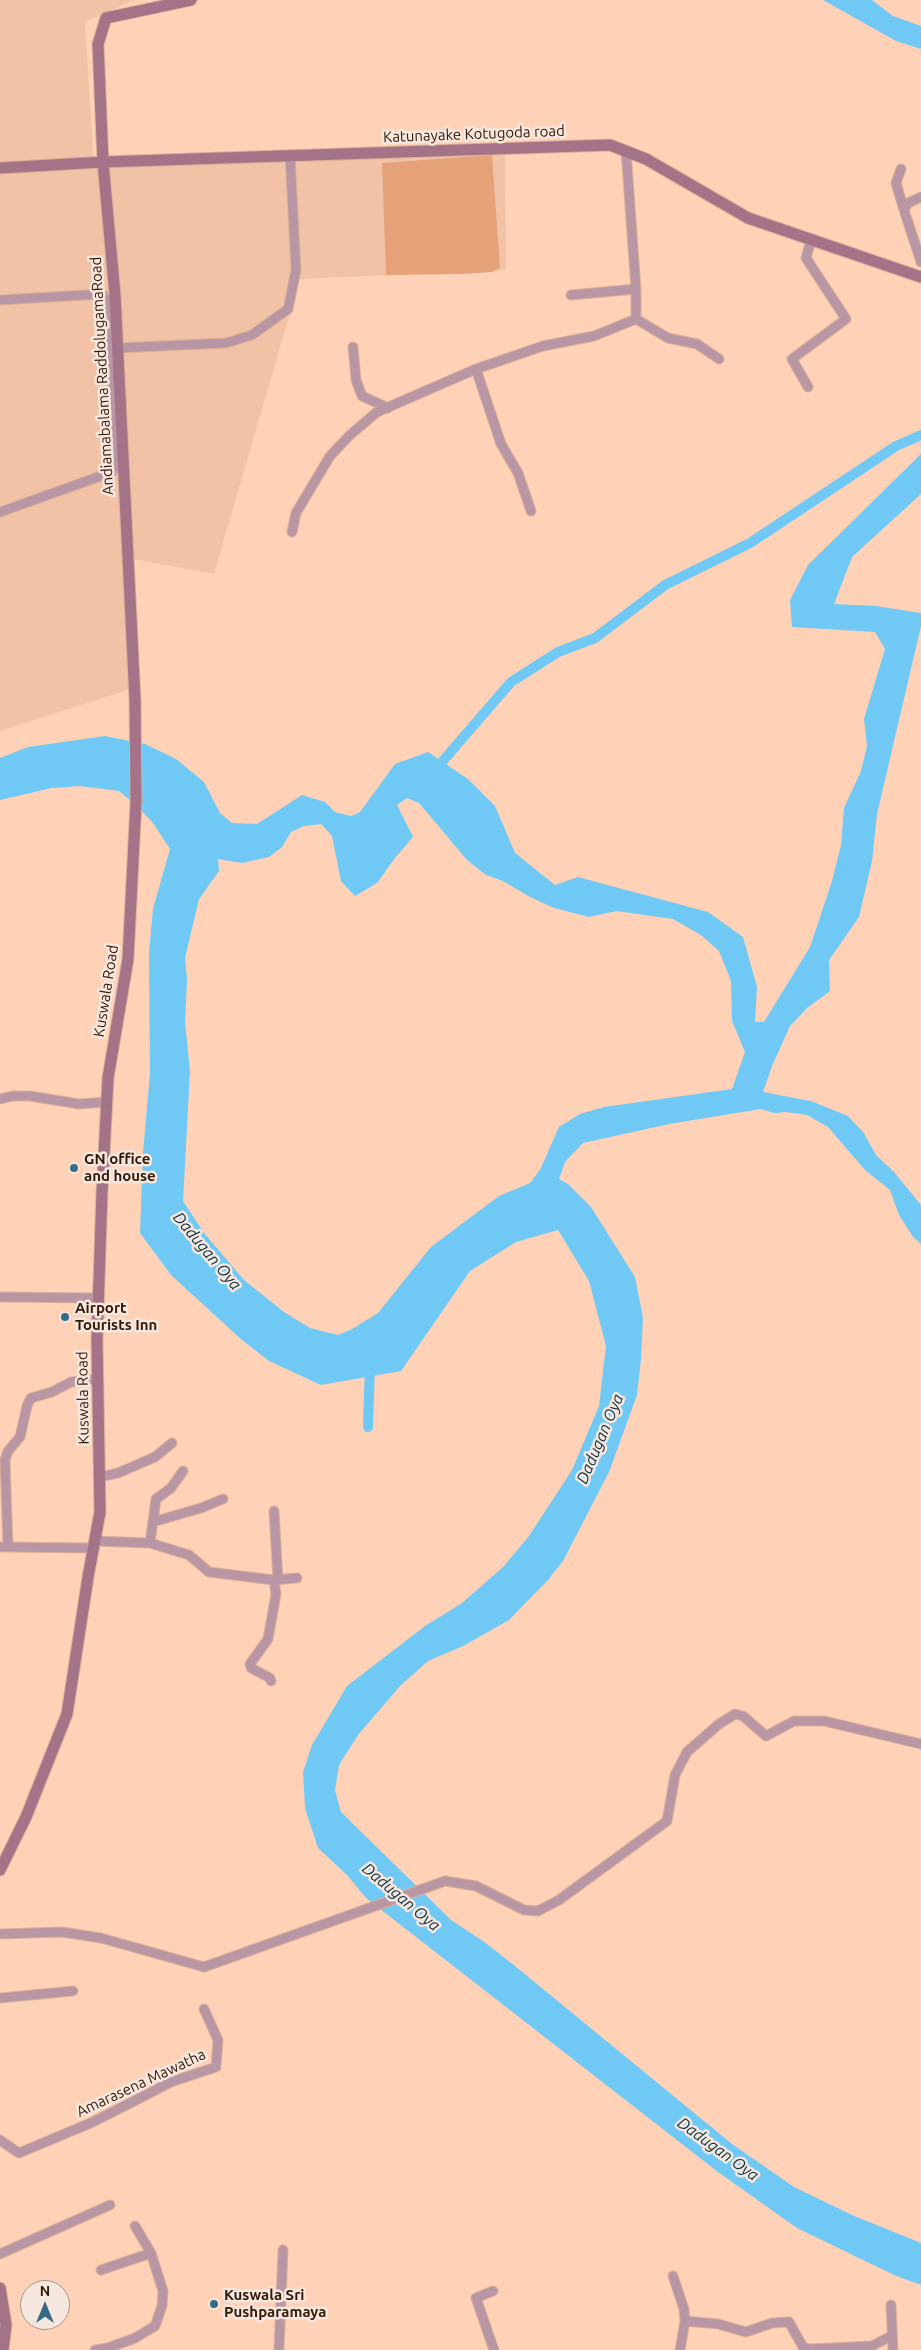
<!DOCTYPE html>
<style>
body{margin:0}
#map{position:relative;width:921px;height:2350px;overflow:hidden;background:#ffd2b8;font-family:Ubuntu,sans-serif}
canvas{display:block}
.north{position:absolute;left:20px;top:2280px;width:50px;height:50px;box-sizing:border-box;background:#f6e7de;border:1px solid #a89588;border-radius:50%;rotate:0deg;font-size:14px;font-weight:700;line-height:20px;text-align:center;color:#331907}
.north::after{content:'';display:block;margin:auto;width:18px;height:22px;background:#356b86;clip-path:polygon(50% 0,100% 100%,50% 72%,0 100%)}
</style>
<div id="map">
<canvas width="921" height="2350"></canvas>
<div class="north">N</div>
</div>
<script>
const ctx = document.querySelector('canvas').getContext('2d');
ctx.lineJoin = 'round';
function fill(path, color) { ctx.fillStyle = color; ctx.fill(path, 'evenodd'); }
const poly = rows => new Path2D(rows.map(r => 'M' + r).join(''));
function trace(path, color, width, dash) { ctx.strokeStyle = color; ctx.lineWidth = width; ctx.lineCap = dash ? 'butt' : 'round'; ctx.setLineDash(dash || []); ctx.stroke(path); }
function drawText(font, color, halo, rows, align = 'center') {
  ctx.font = font + ' Ubuntu,sans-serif'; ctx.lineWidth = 5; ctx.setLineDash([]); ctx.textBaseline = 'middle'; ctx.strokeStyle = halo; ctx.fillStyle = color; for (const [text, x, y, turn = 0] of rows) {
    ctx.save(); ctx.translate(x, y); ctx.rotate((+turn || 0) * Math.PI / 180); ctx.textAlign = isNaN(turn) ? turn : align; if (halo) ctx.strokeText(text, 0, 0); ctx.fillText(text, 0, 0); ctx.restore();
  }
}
fill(poly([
 [0,0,134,0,85,22,94,167,505,152,506,270,300,279,214,574,127,558,128,690,0,731]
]), '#f1c2a5');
fill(poly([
 [492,155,500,268,492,272,462,274,386,275,382,163]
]), '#e5a279');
fill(poly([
 [823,0,872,0,893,16,921,26,921,49,896,41],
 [921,454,921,494,852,557,834,604,876,606,921,613,921,626,877,814,872,861,859,917,829,960,830,991,807,1008,790,1026,772,1066,763,1092,811,1101,848,1116,863,1132,876,1155,894,1172,921,1205,921,1244,913,1237,899,1215,890,1190,865,1170,828,1127,807,1115,786,1112,774,1113,761,1109,669,1124,583,1143,565,1162,559,1179,568,1184,591,1207,635,1277,643,1318,641,1359,637,1395,609,1472,563,1561,548,1580,509,1620,463,1646,428,1661,400,1686,358,1735,339,1765,335,1790,341,1812,451,1920,483,1941,515,1966,732,2144,794,2187,852,2215,921,2243,921,2285,894,2275,797,2228,718,2172,366,1898,347,1875,318,1848,305,1808,303,1772,312,1745,347,1686,425,1626,462,1603,503,1567,529,1536,572,1470,599,1406,606,1346,589,1281,558,1230,516,1242,470,1271,401,1371,321,1385,269,1361,242,1340,171,1275,140,1233,143,1153,150,1073,149,953,153,909,170,849,153,823,135,804,119,791,80,786,52,788,0,800,0,758,28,747,105,736,145,744,176,759,204,782,220,813,232,823,257,824,302,795,325,802,335,812,351,816,360,812,395,764,428,752,468,779,495,806,515,853,555,885,578,877,708,912,743,937,757,987,755,1022,764,1022,810,947,832,881,841,845,844,808,861,771,867,746,864,719,885,649,875,632,792,627,790,600,808,565],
 [407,798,419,803,467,860,486,875,503,881,530,897,554,908,589,917,617,911,673,919,701,935,719,951,731,981,732,1021,745,1052,732,1089,604,1107,580,1114,559,1127,540,1170,530,1183,499,1196,431,1247,378,1313,352,1329,338,1335,310,1328,284,1312,244,1280,204,1233,183,1201,190,1071,185,1022,187,979,185,958,199,899,219,871,218,859,242,863,269,857,282,847,291,832,304,826,321,824,332,836,341,881,355,896,377,883,395,858,413,837,397,805]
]), '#70c8f5');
trace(poly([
 [435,770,511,682,558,652,595,638,665,585,750,543,896,446,921,435],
 [368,1427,370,1364]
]), '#70c8f5', 10);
const street = poly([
 [901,169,896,183,904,210],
 [921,197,908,203,904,210,921,262],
 [571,295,636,289],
 [0,300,102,294,108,300,116,467,112,472,0,512],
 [636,319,668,338,697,344,719,359],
 [353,347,356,380,362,396,388,408],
 [117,348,226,343,252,335,288,309,296,270,290,155],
 [476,369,501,444,518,473,531,511],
 [808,387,792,359,846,319,806,258,811,240],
 [292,532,296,513,330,456,350,435,377,412,476,369,543,346,594,336,636,319,636,289,626,151],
 [0,1099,13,1096,30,1096,79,1104,107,1102],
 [0,1297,98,1298],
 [100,1477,118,1473,155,1457,172,1443],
 [274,1511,278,1580],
 [153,1522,201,1508,223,1499],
 [95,1541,150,1543,189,1555,209,1572,274,1580,297,1578],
 [150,1543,156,1499,171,1488,183,1471],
 [0,1547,94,1548],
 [8,1547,5,1460,8,1451,20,1437,27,1406,31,1398,52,1392,71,1382,97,1379],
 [271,1681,270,1678,251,1668,250,1664,268,1639,276,1594,274,1580],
 [0,1934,62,1932,101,1938,204,1967,445,1881,476,1886,524,1910,538,1911,559,1900,667,1821,675,1775,687,1752,719,1724,735,1714,743,1716,766,1736,794,1721,824,1721,921,1744],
 [0,1998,73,1991],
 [0,2140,19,2153,93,2122,171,2082,216,2067,218,2040,204,2009],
 [0,2254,110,2205],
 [101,2270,151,2253],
 [673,2276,684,2309,685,2321,680,2350],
 [493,2291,476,2298,494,2350],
 [891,2305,893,2350],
 [685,2321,718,2324,746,2332,772,2323,789,2322,803,2347,810,2349,872,2346,891,2336],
 [95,2350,108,2348,135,2338,155,2326,162,2306,163,2291,151,2253,135,2226],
 [279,2350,283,2250]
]);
const secondary = poly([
 [0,168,103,162,610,145,646,159,748,218,921,277],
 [0,1870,26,1817,67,1714,88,1577,100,1512,97,1340,102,1192,108,1078,128,959,136,802,135,699,115,295,103,162,98,44,106,18,191,0],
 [0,2288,6,2325,3,2350]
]);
trace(street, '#dab198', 11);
trace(secondary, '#dab198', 13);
trace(street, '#b996a4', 9);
trace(secondary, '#a57388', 11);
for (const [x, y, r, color] of [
 [74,1168,5,"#356b86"],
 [65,1317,5,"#356b86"],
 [214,2304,5,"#356b86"]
]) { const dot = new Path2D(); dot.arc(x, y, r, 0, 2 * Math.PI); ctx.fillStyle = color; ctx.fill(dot); trace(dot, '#f6e7de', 2); }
drawText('15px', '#331907', '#f6e7de', [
 ["Katunayake Kotugoda road",474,134,-2],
 ["Andiamabalama RaddolugamaRoad",102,376,-93],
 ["Kuswala Road",106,991,-81],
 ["Kuswala Road",83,1398,-91],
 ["Amarasena Mawatha",141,2083,-25]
]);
drawText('bold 15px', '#331907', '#f6e7de', [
 ["GN office",84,1159],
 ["and house",84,1176],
 ["Airport",75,1308],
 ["Tourists Inn",75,1325],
 ["Kuswala Sri",224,2295],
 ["Pushparamaya",224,2312]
], 'left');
drawText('italic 16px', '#0a3345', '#f6e7de', [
 ["Dadugan Oya",207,1251,50],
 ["Dadugan Oya",600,1439,-67],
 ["Dadugan Oya",401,1897,40],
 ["Dadugan Oya",718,2149,36]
]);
</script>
